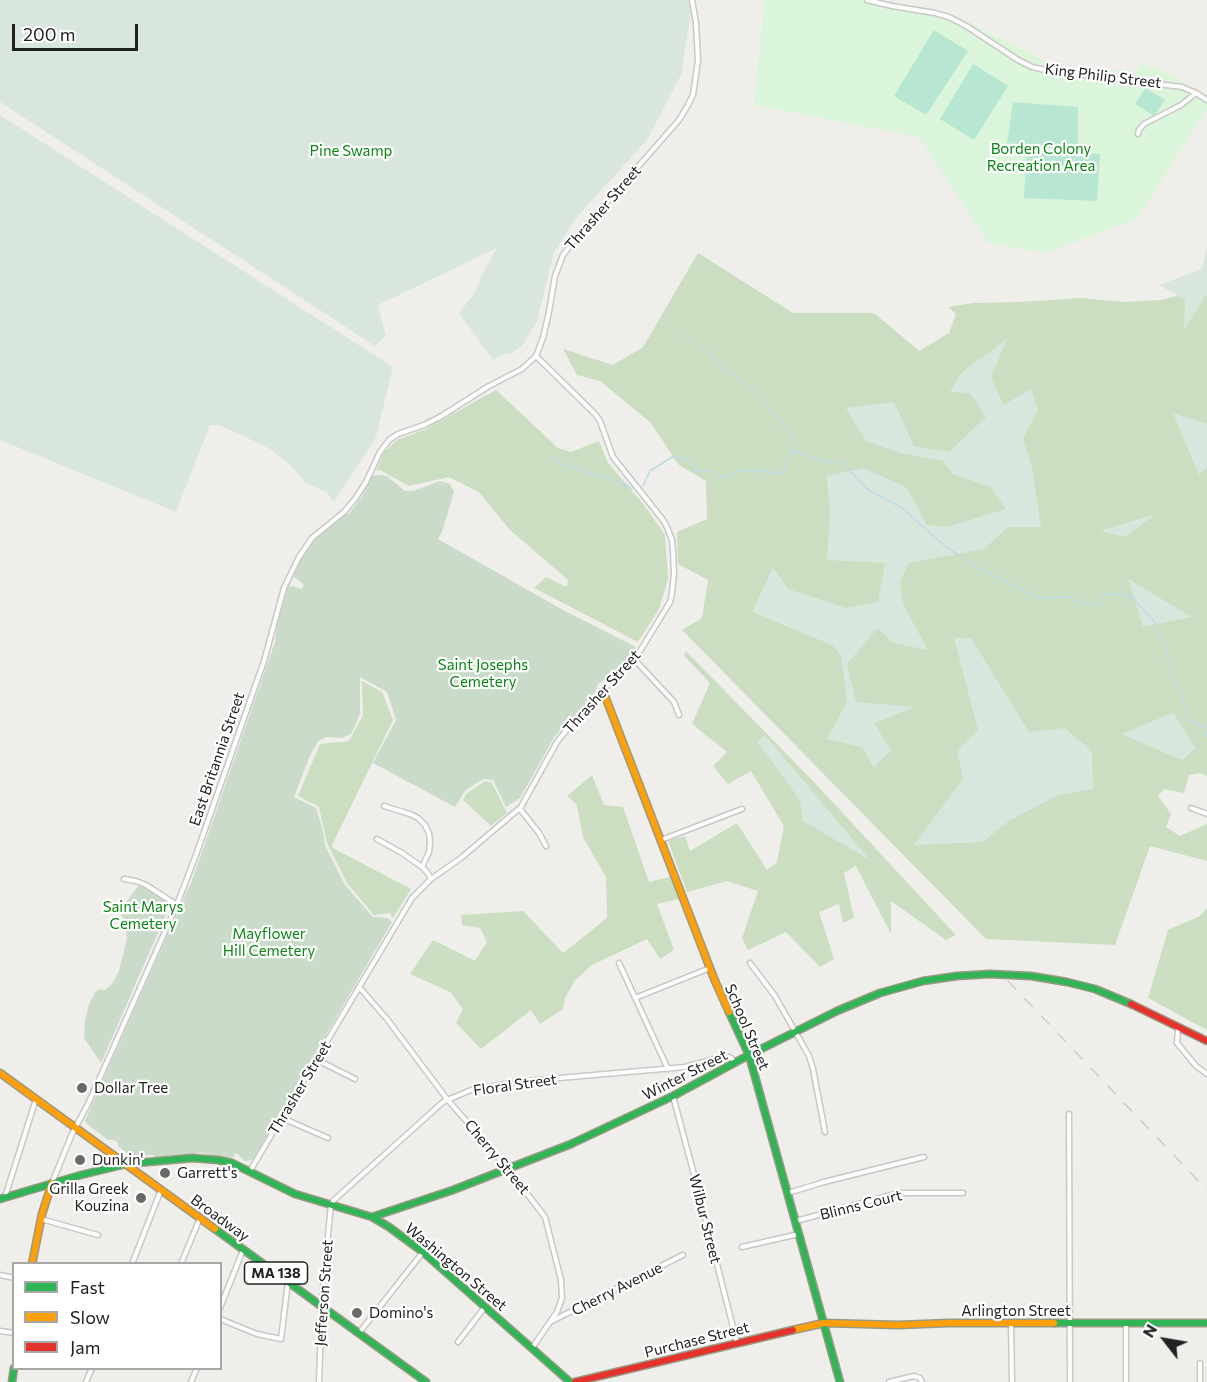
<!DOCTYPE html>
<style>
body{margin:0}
#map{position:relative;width:1207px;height:1382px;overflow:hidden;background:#f0eeeb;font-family:Commissioner,sans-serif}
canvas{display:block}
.legend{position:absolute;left:12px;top:1262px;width:210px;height:108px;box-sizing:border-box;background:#fff;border:2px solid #a7a7a7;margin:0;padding:8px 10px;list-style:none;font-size:18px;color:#222}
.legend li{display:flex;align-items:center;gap:12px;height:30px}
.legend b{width:30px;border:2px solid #a7a7a7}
.north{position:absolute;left:1135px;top:1310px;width:60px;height:60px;-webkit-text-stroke:4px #fff;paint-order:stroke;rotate:301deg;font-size:16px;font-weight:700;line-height:24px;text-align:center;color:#222}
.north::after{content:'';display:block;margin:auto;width:21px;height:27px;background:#222;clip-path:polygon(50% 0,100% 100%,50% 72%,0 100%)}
.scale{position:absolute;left:12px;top:24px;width:126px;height:27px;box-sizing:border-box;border:3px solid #222;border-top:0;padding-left:8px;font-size:18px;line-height:21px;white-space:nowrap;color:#222;-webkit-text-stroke:4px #fff;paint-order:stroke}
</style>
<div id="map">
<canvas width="1207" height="1382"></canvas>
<ul class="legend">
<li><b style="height:8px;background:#30b455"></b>Fast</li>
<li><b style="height:8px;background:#ff9f0a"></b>Slow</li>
<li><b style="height:8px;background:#e5322d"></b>Jam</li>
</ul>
<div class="north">N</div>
<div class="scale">200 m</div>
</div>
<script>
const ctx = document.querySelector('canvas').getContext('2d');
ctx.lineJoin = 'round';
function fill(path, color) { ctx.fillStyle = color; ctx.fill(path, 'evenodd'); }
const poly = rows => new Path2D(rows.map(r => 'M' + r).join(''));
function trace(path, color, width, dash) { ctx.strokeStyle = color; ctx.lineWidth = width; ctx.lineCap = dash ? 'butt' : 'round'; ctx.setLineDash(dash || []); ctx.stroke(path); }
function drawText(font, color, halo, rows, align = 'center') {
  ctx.font = font + ' Commissioner,sans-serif'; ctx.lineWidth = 4.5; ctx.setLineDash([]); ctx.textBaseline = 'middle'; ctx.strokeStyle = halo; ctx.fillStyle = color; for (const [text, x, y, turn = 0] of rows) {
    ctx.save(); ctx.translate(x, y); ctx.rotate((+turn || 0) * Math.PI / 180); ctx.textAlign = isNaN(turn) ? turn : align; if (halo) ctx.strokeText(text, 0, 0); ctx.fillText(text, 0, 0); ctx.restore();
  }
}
fill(poly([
 [698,253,793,313,874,313,919,351,949,333,956,314,948,307,973,303,1021,302,1080,298,1124,302,1161,300,1207,288,1207,776,1201,773,1189,775,1184,793,1164,789,1158,796,1171,814,1166,827,1180,836,1207,824,1207,861,1150,846,1115,945,986,939,682,630,702,618,708,580,678,564,677,532,707,519,706,481,679,465,650,422,600,381,577,375,563,349,613,365,643,347],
 [496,390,558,448,571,452,599,441,608,463,644,505,665,535,668,579,659,609,638,642,534,588,546,577,567,587,568,580,510,530,479,492,449,477,409,486,380,470,376,471,384,452,397,440,426,429],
 [686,651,814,782,956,935,946,940,891,901,891,934,856,866,844,873,854,918,843,923,839,904,819,912,834,959,820,967,786,932,748,950,742,938,758,891,727,881,687,892,668,841,685,836,690,851,737,823,767,870,777,862,784,826,751,771,728,784,713,766,727,752,692,724,710,683,684,656],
 [362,681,382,692,393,720,332,845,333,848,411,889,393,918,390,913,374,915,347,883,327,843,319,807,298,796,320,744,349,741,363,715],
 [592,775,604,805,623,807,649,882,670,877,679,899,657,904,674,950,660,959,647,939,592,965,575,980,565,998,563,1009,540,1024,531,1010,481,1049,456,1023,463,1009,450,992,410,974,433,940,475,961,487,942,480,928,462,925,461,915,523,911,563,953,607,918,606,877,583,837,577,805,567,796],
 [485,781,492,783,507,813,491,826,463,800,466,794],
 [1207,908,1207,1030,1148,998,1168,930,1200,916]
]), '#cbdec1');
fill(poly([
 [0,0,693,0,681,75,647,140,577,217,554,252,537,321,522,346,511,353,503,354,493,360,459,313,474,294,479,284,481,276,497,248,378,305,386,336,375,346,0,102],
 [0,115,393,367,376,437,334,502,326,492,306,483,289,464,270,449,254,441,229,430,220,425,210,425,176,512,0,440],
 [1207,246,1207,296,1205,296,1184,331,1185,300,1159,285,1202,269],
 [1007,339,991,377,1003,405,1031,389,1038,411,1023,438,1032,468,1041,527,1008,527,984,549,909,563,900,582,903,604,928,650,893,643,878,628,847,664,856,702,915,707,874,723,891,750,874,768,862,747,827,739,847,702,841,655,832,645,752,612,773,568,788,589,846,608,878,602,885,563,827,560,830,513,827,476,864,468,907,488,927,525,947,527,1006,509,990,487,953,474,943,461,900,453,866,441,846,408,894,402,914,446,949,452,986,417,970,393,950,392,962,372],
 [1173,413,1207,424,1207,467,1199,475],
 [1156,514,1125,537,1100,531],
 [1128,579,1192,617,1143,627],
 [954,638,971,638,1029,732,1065,728,1092,751,1093,789,1059,795,1010,820,983,842,914,845,963,779,957,751,978,730],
 [1173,713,1196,748,1182,760,1121,734],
 [765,735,870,860,803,821,800,800,757,742]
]), '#d9e6de');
fill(poly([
 [380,475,387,476,405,491,413,491,440,481,450,484,454,492,442,532,438,539,565,611,636,647,630,658,606,681,604,680,598,684,595,692,555,736,520,798,506,807,493,780,484,779,475,784,465,791,455,807,373,763,396,720,387,692,360,677,360,713,355,726,351,734,342,738,326,737,318,741,309,758,294,797,316,808,323,831,325,845,345,885,373,917,388,918,392,922,253,1160,244,1161,237,1153,234,1154,234,1157,231,1158,201,1153,156,1157,153,1155,135,1156,129,1155,118,1146,118,1143,114,1140,108,1140,87,1124,85,1121,193,878,275,642,277,626,288,587,293,586,301,589,304,585,293,576,293,573,302,555,314,540,346,514,349,514,363,495,372,476],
 [140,884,151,889,170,905,101,1063,84,1038,85,1021,89,1004,95,992,99,989,105,990,112,984,119,971,127,938,123,919,119,911]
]), '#cadbca');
fill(poly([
 [764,0,878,0,959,17,1060,69,1138,71,1140,63,1163,71,1173,75,1207,100,1207,109,1137,219,1045,253,988,243,919,137,754,105]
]), '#daf5da');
fill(poly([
 [934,30,968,51,926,115,894,96],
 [973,64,1008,86,974,140,940,119],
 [1145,88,1165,100,1154,116,1135,104],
 [1013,102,1078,107,1078,150,1007,144],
 [1027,151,1100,154,1097,201,1024,198]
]), '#b7e6d2');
trace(poly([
 [682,334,701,347,726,370,762,394,766,406,795,437,793,451,822,461,843,463,867,489,902,508,946,547,977,567,1039,598,1069,597,1078,602,1099,605,1103,594,1130,595,1154,621,1163,642,1176,685,1190,720,1204,728,1207,737],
 [551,458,564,465,626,484,632,489],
 [643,486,650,471,672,457,694,460,694,471,712,471,722,478,742,470,783,473,793,451]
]), '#bfdbe3', 1.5);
const street = poly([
 [867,0,892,6,935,13,949,17,968,27,1018,60,1032,67,1050,71,1182,87,1196,93,1207,100],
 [1138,134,1139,130,1144,124,1181,105,1196,93],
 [634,659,674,702,679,715],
 [384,806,410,814,418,818,425,825,429,833,430,843,429,852,422,867],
 [1191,808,1207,814],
 [520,809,539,833,546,846],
 [377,839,402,853,422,867,427,872,431,879],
 [661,840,742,809],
 [124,879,136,881,146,885,177,905],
 [619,963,668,1069],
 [750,963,775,996,809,1056,813,1069,825,1132],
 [359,987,387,1019,447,1099,508,1169,545,1217,561,1280,562,1298,557,1312,532,1348],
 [635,998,710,968],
 [1176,1026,1178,1030,1177,1043,1196,1066,1207,1074],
 [317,1060,355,1079],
 [673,1096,700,1197,737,1343],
 [1069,1114,1070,1382],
 [282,1118,328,1138],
 [250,1171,412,898,431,879,461,858,521,807,557,742,578,716,637,656,670,602,672,593,674,574,673,551,672,540,667,527,663,520,613,457,600,421,595,414,536,356,543,338,549,312,555,276,563,255,579,234,679,120,688,105,693,95,698,60,696,23,692,0],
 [52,1183,72,1134,88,1104,107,1062,176,907,196,855,264,661,284,588,299,557,312,538,344,512,355,499,366,482,380,452,389,440,398,434,424,425,440,417,489,386,522,369,536,356],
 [788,1193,824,1182,924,1157],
 [5,1197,36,1099],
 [41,1219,98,1235],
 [796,1221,899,1193,963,1193],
 [742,1247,799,1234],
 [132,1264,161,1190],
 [181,1264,200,1218],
 [0,1275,14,1278],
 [220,1308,243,1250],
 [220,1319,257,1334,281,1339,288,1282],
 [552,1321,683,1255],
 [1011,1323,1012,1382],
 [1126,1323,1126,1382],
 [0,1331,14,1333],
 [359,1333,423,1252],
 [458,1342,485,1307],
 [86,1382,92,1368],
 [191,1382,197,1368],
 [319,1382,322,1298,331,1204,334,1200,443,1102,471,1090,505,1084,537,1080,685,1067,726,1056,731,1058,736,1063],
 [889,1382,914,1376,920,1378,922,1382],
 [1200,1382,1200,1363]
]);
const fast = poly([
 [729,1012,749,1055,840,1382],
 [0,1199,81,1175,126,1164,192,1158,218,1160,232,1163,295,1194,372,1217,389,1227,423,1252,570,1382],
 [372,1217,453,1190,571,1144,673,1096,749,1055,837,1011,880,993,923,981,957,976,990,974,1031,976,1067,982,1095,989,1131,1004],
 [215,1229,426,1382],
 [1054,1323,1207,1323],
 [12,1382,14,1368]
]);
const slow = poly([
 [603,691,715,981,729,1012],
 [0,1073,215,1229],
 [32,1264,42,1214,52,1183],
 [793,1330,824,1323,898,1325,949,1323,1054,1323]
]);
const jam = poly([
 [1131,1004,1207,1041],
 [575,1382,793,1330]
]);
trace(street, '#c9c8c7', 7);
trace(fast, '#999a82', 9);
trace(slow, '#999a82', 9);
trace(jam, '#999a82', 9);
trace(street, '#fdfcfc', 4);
trace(fast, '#30b455', 6);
trace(slow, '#ff9f0a', 6);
trace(jam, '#e5322d', 6);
trace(poly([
 [1008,981,1207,1190]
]), '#ccc', 1.5, [12, 12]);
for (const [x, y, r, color] of [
 [82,1088,6,"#6a6968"],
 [80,1160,6,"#6a6968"],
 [165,1173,6,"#6a6968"],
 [141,1198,6,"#6a6968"],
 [357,1313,6,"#6a6968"]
]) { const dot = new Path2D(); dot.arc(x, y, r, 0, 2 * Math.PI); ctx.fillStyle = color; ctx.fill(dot); trace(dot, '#fff', 2); }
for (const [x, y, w] of [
 [276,1273,63]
]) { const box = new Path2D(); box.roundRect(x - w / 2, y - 11, w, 22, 4.5); ctx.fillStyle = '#fff'; ctx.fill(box); trace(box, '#222', 1.5); }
drawText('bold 14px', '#222', null, [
 ["MA 138",276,1273]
]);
drawText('15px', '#222', '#fff', [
 ["King Philip Street",1103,76,7],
 ["Thrasher Street",603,208,-49],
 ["Thrasher Street",602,692,-48],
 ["East Britannia Street",217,759,-71],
 ["School Street",747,1027,67],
 ["Winter Street",685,1075,-27],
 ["Floral Street",515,1085,-8],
 ["Thrasher Street",300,1088,-59],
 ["Cherry Street",497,1157,50],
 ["Blinns Court",861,1205,-14],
 ["Broadway",220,1218,36],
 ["Wilbur Street",705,1219,76],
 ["Washington Street",456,1267,40],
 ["Cherry Avenue",617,1289,-27],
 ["Jefferson Street",324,1293,-86],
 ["Arlington Street",1016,1311],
 ["Purchase Street",697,1340,-14]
]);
drawText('15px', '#0c8416', '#fff', [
 ["Borden Colony",1041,149],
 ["Recreation Area",1041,166],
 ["Pine Swamp",351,151],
 ["Saint Josephs",483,665],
 ["Cemetery",483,682],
 ["Saint Marys",143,907],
 ["Cemetery",143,924],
 ["Mayflower",269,934],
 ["Hill Cemetery",269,951]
]);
drawText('15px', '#222', '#fff', [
 ["Dollar Tree",94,1088],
 ["Dunkin'",92,1160],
 ["Garrett's",177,1173],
 ["Grilla Greek",129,1189,"right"],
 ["Kouzina",129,1206,"right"],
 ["Domino's",369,1313]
], 'left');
</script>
